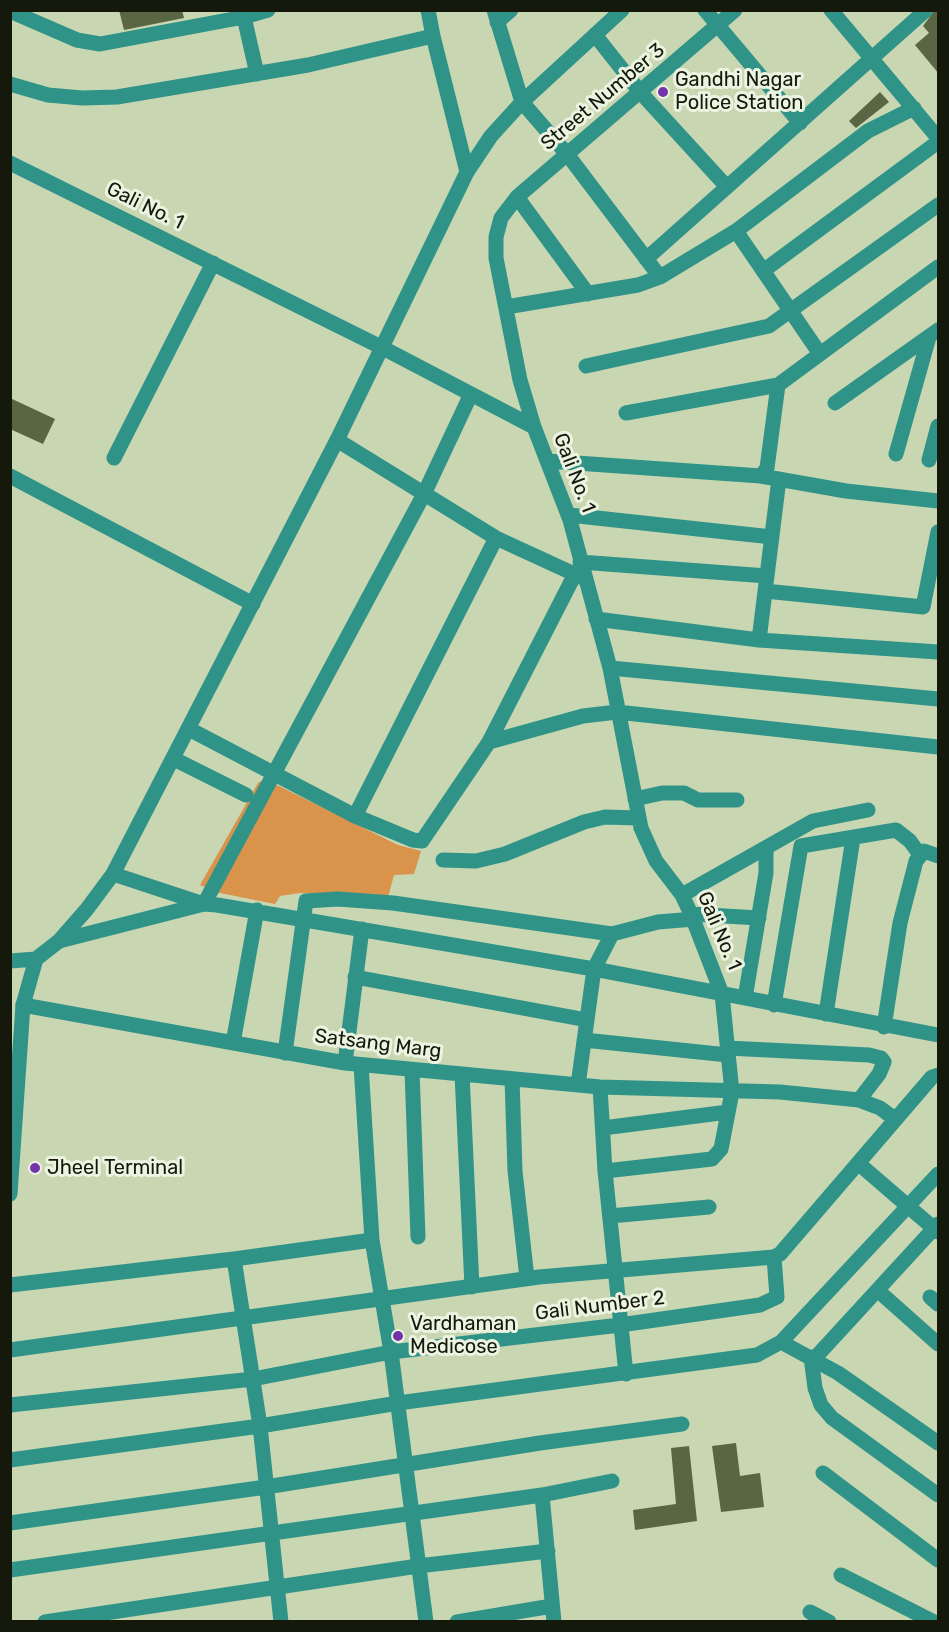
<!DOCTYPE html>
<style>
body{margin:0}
#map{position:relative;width:949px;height:1632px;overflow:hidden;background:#c8d6b1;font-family:Rubik,sans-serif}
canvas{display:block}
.frame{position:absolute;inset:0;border:12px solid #14190b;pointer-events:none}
</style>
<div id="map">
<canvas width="949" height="1632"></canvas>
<div class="frame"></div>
</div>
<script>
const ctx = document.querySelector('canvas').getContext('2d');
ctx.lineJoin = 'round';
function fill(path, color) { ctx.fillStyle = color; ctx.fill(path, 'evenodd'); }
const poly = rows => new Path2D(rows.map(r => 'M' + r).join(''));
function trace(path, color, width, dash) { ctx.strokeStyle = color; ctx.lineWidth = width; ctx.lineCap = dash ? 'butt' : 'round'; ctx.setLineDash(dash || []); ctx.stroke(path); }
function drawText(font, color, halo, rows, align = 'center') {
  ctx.font = font + ' Rubik,sans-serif'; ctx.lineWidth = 6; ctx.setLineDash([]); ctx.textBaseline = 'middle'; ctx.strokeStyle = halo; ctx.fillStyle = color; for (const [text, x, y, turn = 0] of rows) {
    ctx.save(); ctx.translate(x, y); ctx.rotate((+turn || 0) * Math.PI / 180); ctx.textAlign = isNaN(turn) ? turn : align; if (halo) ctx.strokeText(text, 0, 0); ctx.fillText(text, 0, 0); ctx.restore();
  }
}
fill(poly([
 [265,779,398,845,421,851,414,874,394,875,388,897,300,893,280,896,275,904,220,893,200,885,258,783]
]), '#d9934a');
fill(poly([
 [119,10,182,10,184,18,124,30],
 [935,10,939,10,939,74,915,45,929,33,923,26],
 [880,92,889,102,856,128,849,121],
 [10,398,55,419,43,444,10,429],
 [736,1443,740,1476,760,1473,764,1507,721,1512,712,1446],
 [689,1446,697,1521,635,1530,633,1510,676,1504,671,1448]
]), '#596543');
trace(poly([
 [428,10,433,36],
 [494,10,522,102,567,154,660,277,736,231,868,131,914,108],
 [705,10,800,123],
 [831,10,938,138],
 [10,11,77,40,100,44,244,17,242,10],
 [497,22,511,10],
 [595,35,641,93,727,187],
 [257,74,244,17,268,10],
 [10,84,48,95,82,98,117,97,308,65,433,36,467,172],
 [10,163,383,348,534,427,570,520,610,668,641,828,656,861,682,895,691,914,722,994,732,1092,721,1149,712,1159,605,1171],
 [517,197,588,294],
 [736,231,820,354],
 [646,259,926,10],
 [763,271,938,142],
 [506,307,638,285,660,277],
 [586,366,769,326,938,205],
 [835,403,938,330],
 [626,413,778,385,938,267],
 [534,427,520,380,496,258,496,237,501,218,517,197,735,10],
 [337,440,496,538,583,578],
 [896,454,929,337],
 [114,458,213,263],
 [929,460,938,426],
 [548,461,761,476,767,468,778,385],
 [10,476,253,604],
 [761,476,846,491,938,501],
 [569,515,772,537],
 [580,562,767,576],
 [765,591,923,607,938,532],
 [596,619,759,640,938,652],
 [759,640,779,479],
 [610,668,938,699],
 [189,729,355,816,413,840,422,841,489,742,574,576],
 [489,742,583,716,617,712,938,747],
 [174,759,246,795],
 [635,799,662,793,684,793,698,800,737,800],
 [355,816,496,538],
 [443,860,476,861,505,854,584,822,605,817,639,818],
 [113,874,204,904,424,494,471,394],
 [682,895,813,821,868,810],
 [691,914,759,918],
 [59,941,204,904,217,905,594,969,938,1035],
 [355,977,587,1020],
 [745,998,766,873,766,849],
 [23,1005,345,1063,600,1087,780,1092,859,1100,880,1108,895,1119],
 [774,1005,801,846,896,830,910,841,920,855],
 [826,1014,853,838],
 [884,1027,900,923,916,861,924,851,938,856],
 [584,1040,728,1055],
 [233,1043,257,910],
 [727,1048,869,1055,881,1058,884,1062,879,1074,859,1100],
 [285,1053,306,901,338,899,393,903,612,934],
 [345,1063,362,929],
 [361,1065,372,1240,391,1352,426,1622],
 [412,1070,418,1237],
 [462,1074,472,1287],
 [512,1079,515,1171,527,1278],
 [578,1085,594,969,612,934,658,922,694,919],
 [600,1087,605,1171,626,1374],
 [603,1128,728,1112],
 [858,1163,938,1232],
 [610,1216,709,1207],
 [234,1259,260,1426,281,1622],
 [10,1285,234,1259,372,1240],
 [884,1296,938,1344],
 [930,1297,938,1304],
 [781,1342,838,1373,938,1443],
 [10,1350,539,1277,774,1257,780,1254,932,1077,938,1075],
 [811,1357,815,1388,821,1405,832,1418,938,1495],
 [814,1359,938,1224],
 [10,1405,253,1379,391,1352,620,1325,760,1305,777,1297,774,1257],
 [10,1460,260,1426,398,1403,757,1355,781,1342,938,1174],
 [823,1473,938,1560],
 [542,1495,554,1622],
 [10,1523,266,1487,540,1443,682,1424],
 [10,1570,542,1495,612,1481],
 [841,1575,934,1622],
 [810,1612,829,1622],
 [45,1622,418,1566,548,1551],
 [457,1622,552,1606]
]), '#2f9388', 15);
trace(poly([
 [36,959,59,941,87,909,113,874,337,440,467,172,491,136,522,102,622,10],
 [10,961,36,959],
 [10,1194,23,1005,36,959]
]), '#2f9388', 15);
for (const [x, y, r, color] of [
 [663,92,6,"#7334aa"],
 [35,1168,6,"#7334aa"],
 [398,1336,6,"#7334aa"]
]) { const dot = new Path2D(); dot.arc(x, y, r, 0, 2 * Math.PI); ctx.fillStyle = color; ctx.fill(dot); trace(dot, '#ecf4e1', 2); }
drawText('20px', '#14190b', '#ecf4e1', [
 ["Gandhi Nagar",675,80],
 ["Police Station",675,103],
 ["Jheel Terminal",47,1168],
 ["Vardhaman",410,1324],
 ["Medicose",410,1347]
], 'left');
drawText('20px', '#14190b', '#ecf4e1', [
 ["Street Number 3",603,97,-40],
 ["Gali No. 1",145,206,26],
 ["Gali No. 1",574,473,69],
 ["Gali No. 1",719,931,67],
 ["Satsang Marg",378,1044,7],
 ["Gali Number 2",600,1306,-7]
]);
</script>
